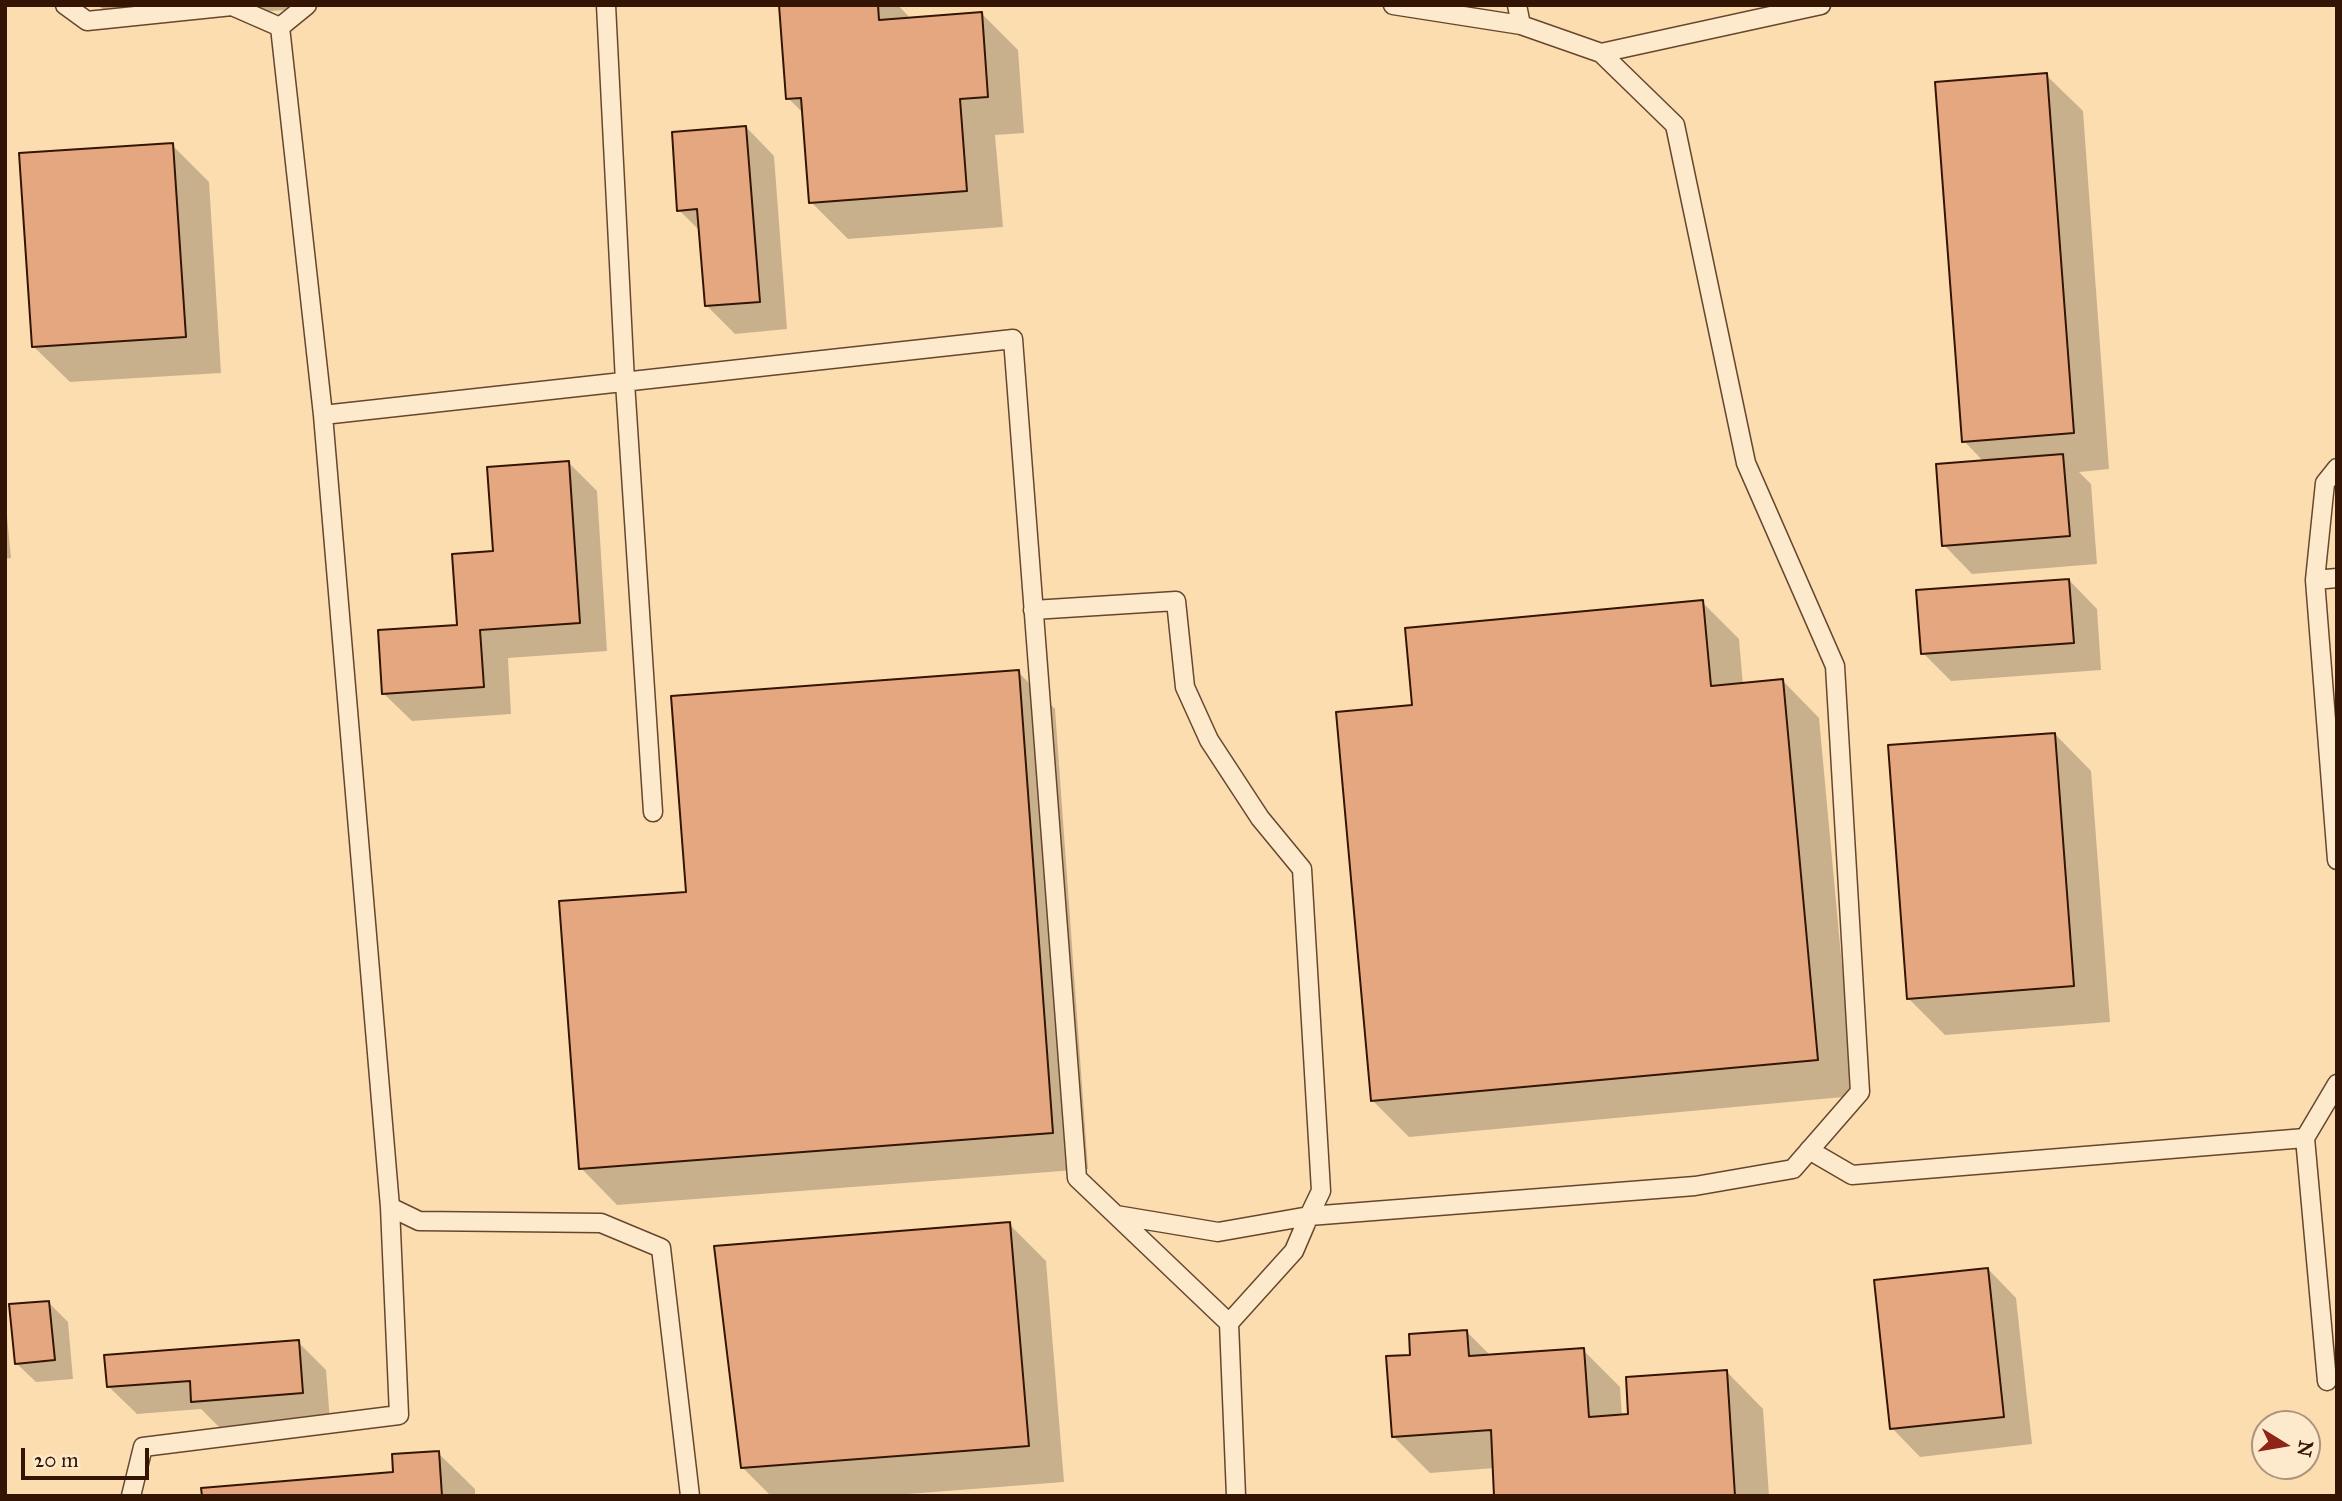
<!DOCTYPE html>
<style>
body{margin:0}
#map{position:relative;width:2342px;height:1501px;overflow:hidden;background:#fcddb0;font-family:"IM FELL Great Primer",serif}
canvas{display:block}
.frame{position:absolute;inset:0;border:7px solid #341503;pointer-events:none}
.north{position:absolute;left:2251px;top:1410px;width:70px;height:70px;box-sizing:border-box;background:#fde9cc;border:2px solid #ad947c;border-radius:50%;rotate:101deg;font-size:19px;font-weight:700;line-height:28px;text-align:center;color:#341503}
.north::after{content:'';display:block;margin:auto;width:24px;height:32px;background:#8f2418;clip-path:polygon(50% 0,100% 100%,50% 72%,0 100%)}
.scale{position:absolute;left:21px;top:1448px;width:128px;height:32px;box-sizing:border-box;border:4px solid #341503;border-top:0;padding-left:9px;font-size:21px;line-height:24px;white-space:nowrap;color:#341503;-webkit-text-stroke:5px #fde9cc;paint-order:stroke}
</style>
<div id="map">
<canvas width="2342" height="1501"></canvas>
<div class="frame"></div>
<div class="north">N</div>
<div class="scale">20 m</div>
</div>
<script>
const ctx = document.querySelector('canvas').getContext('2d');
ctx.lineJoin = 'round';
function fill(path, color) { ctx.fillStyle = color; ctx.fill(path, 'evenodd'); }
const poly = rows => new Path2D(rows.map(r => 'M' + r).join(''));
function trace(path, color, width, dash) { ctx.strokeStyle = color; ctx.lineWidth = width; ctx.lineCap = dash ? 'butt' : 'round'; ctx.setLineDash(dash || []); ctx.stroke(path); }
fill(poly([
 [98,5,343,5,118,24],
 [781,5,898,5,911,19,981,13,1018,50,1024,133,995,135,1003,227,848,239,811,202,804,114,788,98],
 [2046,75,2083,111,2109,469,2079,472,2091,484,2097,564,1972,574,1944,545,1984,462,1964,441],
 [746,127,774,156,787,329,735,334,706,305,701,232,679,210],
 [172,145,209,182,221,373,70,382,33,346],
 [569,463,597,491,607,651,508,658,511,714,412,721,383,693,459,627,495,553],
 [5,496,11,558,5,559],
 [2069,580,2097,609,2101,670,1951,681,1923,653],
 [1702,602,1739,639,1743,685,1783,681,1819,718,1854,1096,1409,1137,1372,1100,1414,707],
 [1018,672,1055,709,1088,1169,617,1205,581,1168,687,893],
 [2055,734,2091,771,2110,1022,1945,1035,1908,998],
 [1009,1224,1046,1261,1064,1482,882,1496,771,1496,742,1467],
 [1988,1269,2016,1298,2032,1444,1920,1457,1892,1428],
 [49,1303,68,1322,73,1379,36,1382,16,1363],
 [1467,1332,1491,1356,1583,1350,1620,1387,1622,1416,1630,1416,1727,1372,1763,1409,1769,1496,1496,1496,1495,1468,1430,1473,1393,1436,1412,1356],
 [298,1342,326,1370,330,1421,221,1429,201,1409,137,1414,108,1386],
 [438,1453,475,1489,475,1496,204,1496,395,1474]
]), '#0003');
const building = poly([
 [779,5,878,5,879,20,982,12,988,97,960,99,967,191,809,203,801,98,786,99,779,5],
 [2047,73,2074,433,1962,442,1935,82,2047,73],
 [746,126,760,302,705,306,697,209,677,211,672,132,746,126],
 [173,143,186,337,32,347,19,153,173,143],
 [2063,454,2070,536,1942,546,1936,464,2063,454],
 [569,461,580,623,480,630,484,687,382,694,378,630,457,625,452,554,493,551,487,467,569,461],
 [2069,579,2074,643,1921,654,1916,590,2069,579],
 [1703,600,1711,686,1783,679,1818,1060,1371,1101,1336,712,1412,705,1405,628,1703,600],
 [1019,670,1053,1133,579,1169,559,901,686,892,671,696,1019,670],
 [2055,733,2074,986,1907,999,1888,745,2055,733],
 [1010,1222,1029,1446,741,1468,714,1246,1010,1222],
 [1988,1268,2004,1417,1890,1429,1874,1280,1988,1268],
 [49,1301,55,1360,15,1364,9,1304,49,1301],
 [1467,1330,1469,1356,1584,1348,1589,1417,1628,1414,1626,1377,1727,1370,1735,1496,1494,1496,1491,1430,1392,1437,1386,1356,1410,1355,1409,1334,1467,1330],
 [299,1340,303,1393,191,1402,190,1381,107,1387,104,1355,299,1340],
 [439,1451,442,1496,202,1496,201,1488,393,1472,392,1454,439,1451]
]);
fill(building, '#e5a780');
trace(building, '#341503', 2);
const lane = poly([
 [65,5,87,21,232,6,280,27],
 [606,5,625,382,653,812],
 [1393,5,1521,25],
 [1517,5,1521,25,1601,53],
 [280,27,323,415,390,1207,419,1221,601,1223,661,1248,690,1496],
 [280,27,307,5],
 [323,415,1013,339,1077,1178,1229,1323],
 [2337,468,2325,483,2315,580,2337,860],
 [2315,580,2337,578],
 [1033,610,1176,601,1185,687,1209,740,1260,818,1302,869,1321,1191,1309,1216,1218,1232,1116,1215],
 [2305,1138,2327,1381],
 [1809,1150,1852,1175,2305,1138,2337,1084],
 [131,1496,143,1447,399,1415,390,1207],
 [1236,1496,1229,1323,1294,1251,1309,1216,1695,1186,1793,1169,1860,1092,1835,666,1746,463,1675,125,1601,53,1821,5]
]);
trace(lane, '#66472e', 21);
trace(lane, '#fde9cc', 18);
</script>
